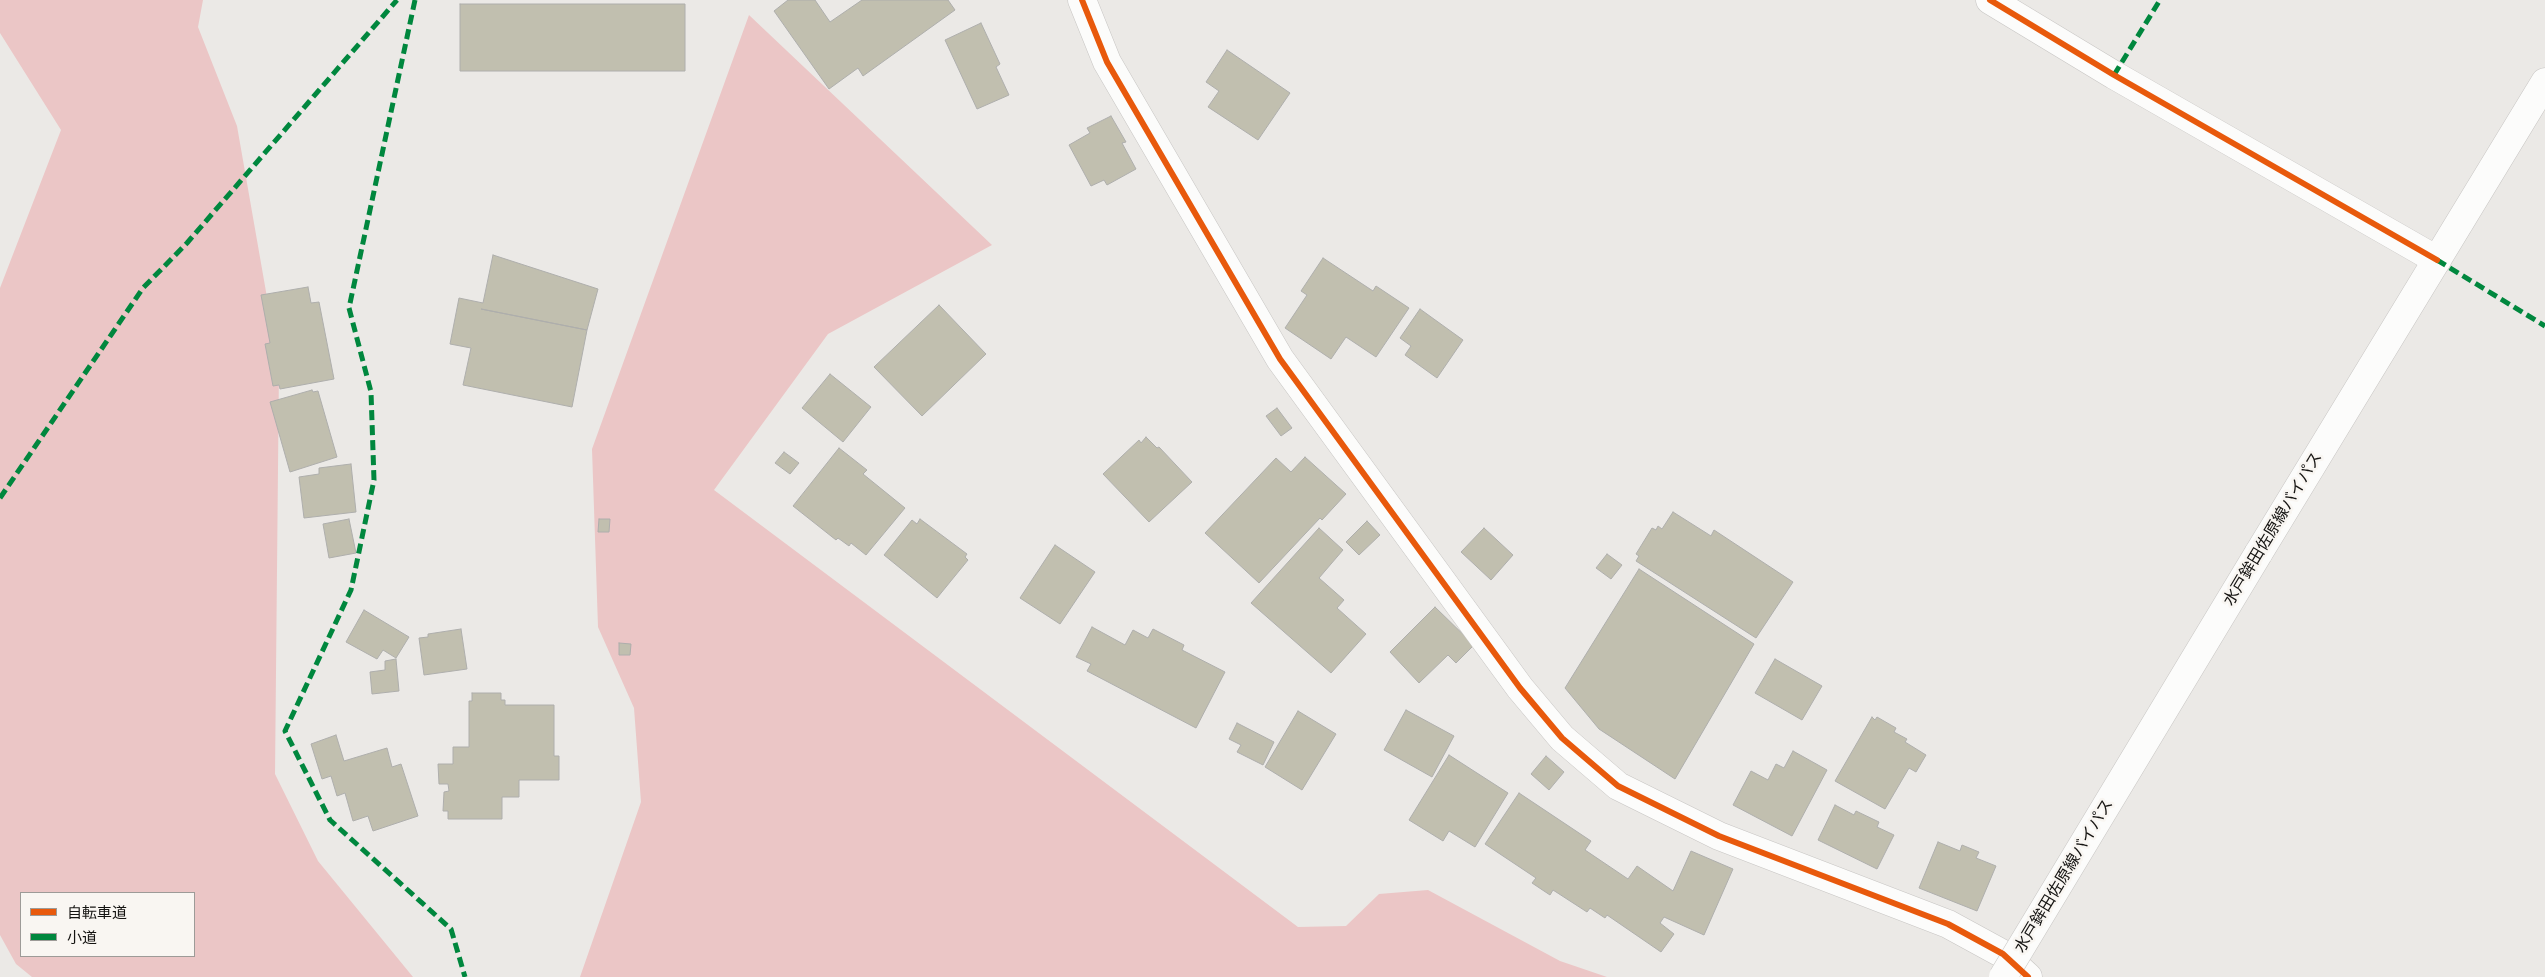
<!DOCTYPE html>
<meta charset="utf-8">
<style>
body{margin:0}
#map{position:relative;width:2545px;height:977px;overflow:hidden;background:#ebe9e6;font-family:Montserrat,"Noto Sans JP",sans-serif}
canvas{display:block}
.legend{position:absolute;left:20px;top:892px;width:175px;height:65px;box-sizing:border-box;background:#f9f6f2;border:1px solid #9d9b98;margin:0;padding:6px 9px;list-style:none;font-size:15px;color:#141311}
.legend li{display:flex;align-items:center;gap:10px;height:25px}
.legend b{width:25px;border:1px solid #9d9b98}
</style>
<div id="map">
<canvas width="2545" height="977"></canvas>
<ul class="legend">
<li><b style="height:6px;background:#e8590c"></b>自転車道</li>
<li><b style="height:6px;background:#00873e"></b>小道</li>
</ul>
</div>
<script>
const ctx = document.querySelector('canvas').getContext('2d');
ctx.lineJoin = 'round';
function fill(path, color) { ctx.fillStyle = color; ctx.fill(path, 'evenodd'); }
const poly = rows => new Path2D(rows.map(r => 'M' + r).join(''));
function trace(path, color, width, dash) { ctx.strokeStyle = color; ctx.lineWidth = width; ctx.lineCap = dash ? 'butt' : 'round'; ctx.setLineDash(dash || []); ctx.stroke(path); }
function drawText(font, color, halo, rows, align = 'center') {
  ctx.font = font + ' Montserrat,"Noto Sans JP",sans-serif'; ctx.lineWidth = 5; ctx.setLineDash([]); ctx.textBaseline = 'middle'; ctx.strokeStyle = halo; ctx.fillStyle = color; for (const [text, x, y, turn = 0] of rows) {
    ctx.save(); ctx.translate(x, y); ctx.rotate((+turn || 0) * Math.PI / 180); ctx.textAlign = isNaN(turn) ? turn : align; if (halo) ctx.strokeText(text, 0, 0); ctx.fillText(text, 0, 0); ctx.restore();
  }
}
fill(poly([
 [0,0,203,0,198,27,237,126,279,366,275,774,318,861,413,977,32,977,16,964,0,935,0,288,61,130,0,33],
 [21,893,194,893,194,956,21,956],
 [749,15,992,245,828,334,714,490,1298,927,1346,926,1379,894,1428,890,1560,961,1607,977,580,977,641,802,634,708,598,627,592,449]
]), '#ebc6c6');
const building = poly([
 [788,0,815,0,830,22,862,0,948,0,955,10,863,76,858,68,829,89,774,11,788,0],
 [460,4,685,4,685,71,460,71,460,4],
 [981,23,1000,64,996,67,1009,95,977,109,945,40,981,23],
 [1227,50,1290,93,1258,140,1208,107,1219,91,1206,82,1227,50],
 [1111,116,1126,142,1122,143,1136,169,1107,185,1104,180,1091,186,1069,145,1090,133,1087,128,1111,116],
 [493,255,598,289,587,330,481,309,587,330,572,407,463,385,471,348,450,344,459,298,483,303,493,255],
 [1323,258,1373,291,1376,286,1409,308,1376,357,1346,337,1331,359,1285,328,1307,295,1301,291,1323,258],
 [308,287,311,303,319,302,334,379,280,389,279,385,273,386,265,344,270,343,261,295,308,287],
 [939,305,986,354,922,416,874,367,939,305],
 [1420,309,1463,340,1437,378,1405,355,1411,346,1400,338,1420,309],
 [830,374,871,407,843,442,802,408,830,374],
 [312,390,313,392,318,391,337,457,290,472,270,402,312,390],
 [1277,408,1292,428,1281,436,1266,416,1277,408],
 [1146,437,1157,448,1159,447,1192,482,1149,522,1103,474,1139,440,1141,443,1146,437],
 [839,448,867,470,863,474,905,508,866,555,851,543,849,546,838,538,836,540,793,506,839,448],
 [784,452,799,463,790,474,775,463,784,452],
 [1305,457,1346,494,1322,520,1320,518,1259,583,1205,533,1276,458,1291,472,1305,457],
 [351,464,356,512,304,518,299,477,319,474,319,468,351,464],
 [1673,512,1711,536,1714,530,1793,582,1756,638,1636,561,1639,556,1636,554,1652,528,1656,530,1658,526,1662,529,1673,512],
 [349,519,356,553,329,558,323,524,349,519],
 [599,519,610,519,609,532,598,532,599,519],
 [920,519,967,554,965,557,968,560,937,598,884,555,912,520,917,524,920,519],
 [1367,521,1380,535,1359,555,1346,542,1367,521],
 [1319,528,1343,550,1319,578,1344,600,1337,608,1366,634,1331,673,1251,603,1319,528],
 [1484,528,1513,555,1491,580,1461,552,1484,528],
 [1055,545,1095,572,1060,624,1020,598,1055,545],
 [1607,554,1622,565,1611,579,1596,568,1607,554],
 [1639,569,1754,644,1675,779,1599,729,1565,688,1639,569],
 [1435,607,1474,645,1456,663,1448,655,1419,683,1390,652,1435,607],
 [364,610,409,637,396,658,383,650,377,659,346,642,364,610],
 [1092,627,1125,645,1133,630,1148,638,1153,629,1184,645,1182,650,1225,672,1196,728,1087,671,1091,664,1076,657,1092,627],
 [461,629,467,669,424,675,419,638,428,637,428,634,461,629],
 [619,643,631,644,630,655,619,655,619,643],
 [396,659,399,691,372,694,370,672,385,670,385,661,396,659],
 [1775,659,1822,686,1802,720,1755,693,1775,659],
 [472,693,501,693,501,700,505,700,505,705,554,705,554,756,559,756,559,780,519,780,519,797,502,797,502,819,448,819,448,811,443,811,444,792,449,791,448,784,439,784,438,764,453,764,453,747,469,747,469,701,472,701,472,693],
 [1406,710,1454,736,1432,777,1384,750,1406,710],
 [1298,711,1336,734,1302,790,1265,767,1298,711],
 [1872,717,1875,720,1877,717,1896,728,1894,732,1907,739,1905,742,1926,755,1916,772,1909,768,1885,809,1835,781,1872,717],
 [1237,723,1274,742,1263,765,1237,752,1241,745,1229,739,1237,723],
 [336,735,344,761,387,748,392,767,401,764,418,816,373,831,368,816,353,821,345,793,337,796,331,776,322,779,311,744,336,735],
 [1793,751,1827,770,1792,836,1733,805,1751,771,1768,780,1776,764,1784,768,1793,751],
 [1449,755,1508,793,1475,847,1449,831,1443,841,1409,820,1449,755],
 [1546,756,1564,772,1549,790,1531,774,1546,756],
 [1519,793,1591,841,1585,850,1628,879,1637,866,1673,891,1691,851,1733,869,1704,935,1664,917,1660,923,1674,934,1661,952,1607,915,1605,918,1590,908,1587,912,1553,890,1550,895,1532,883,1536,878,1485,844,1519,793],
 [1835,805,1854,815,1856,811,1879,822,1877,827,1894,835,1877,869,1818,840,1835,805],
 [1938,842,1960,851,1962,845,1979,852,1976,858,1996,866,1977,911,1919,888,1938,842]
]);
fill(building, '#c1bfaf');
trace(building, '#aeaeac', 1);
const minor = poly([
 [1082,0,1107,62,1280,359,1520,688,1562,738,1618,786,1719,836,1948,924,2003,954,2028,977],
 [1990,0,2114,75,2437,260]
]);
const major = poly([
 [2258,554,2545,82]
]);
trace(minor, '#c7c5c3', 29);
trace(major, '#c7c5c3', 29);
trace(minor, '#fcfcfb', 28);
trace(major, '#fcfcfb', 28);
const majorBridge = poly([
 [2003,977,2258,554]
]);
trace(majorBridge, '#c7c5c3', 29, []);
trace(majorBridge, '#fcfcfb', 28);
trace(poly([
 [415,0,349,308,371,392,374,480,351,590,285,731,330,820,451,929,465,977],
 [2114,75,2160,0],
 [2437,260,2545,326],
 [0,498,143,288,187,243,397,0]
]), '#00873e', 5, [10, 5]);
trace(poly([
 [1082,0,1107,62,1280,359,1520,688,1562,738,1618,786,1719,836,1948,924,2003,954,2028,977],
 [1990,0,2114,75,2437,260]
]), '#e8590c', 6);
drawText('16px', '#141311', '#f9f6f2', [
 ["水戸鉾田佐原線バイパス",2273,529,-59],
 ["水戸鉾田佐原線バイパス",2064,876,-59]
]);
</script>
